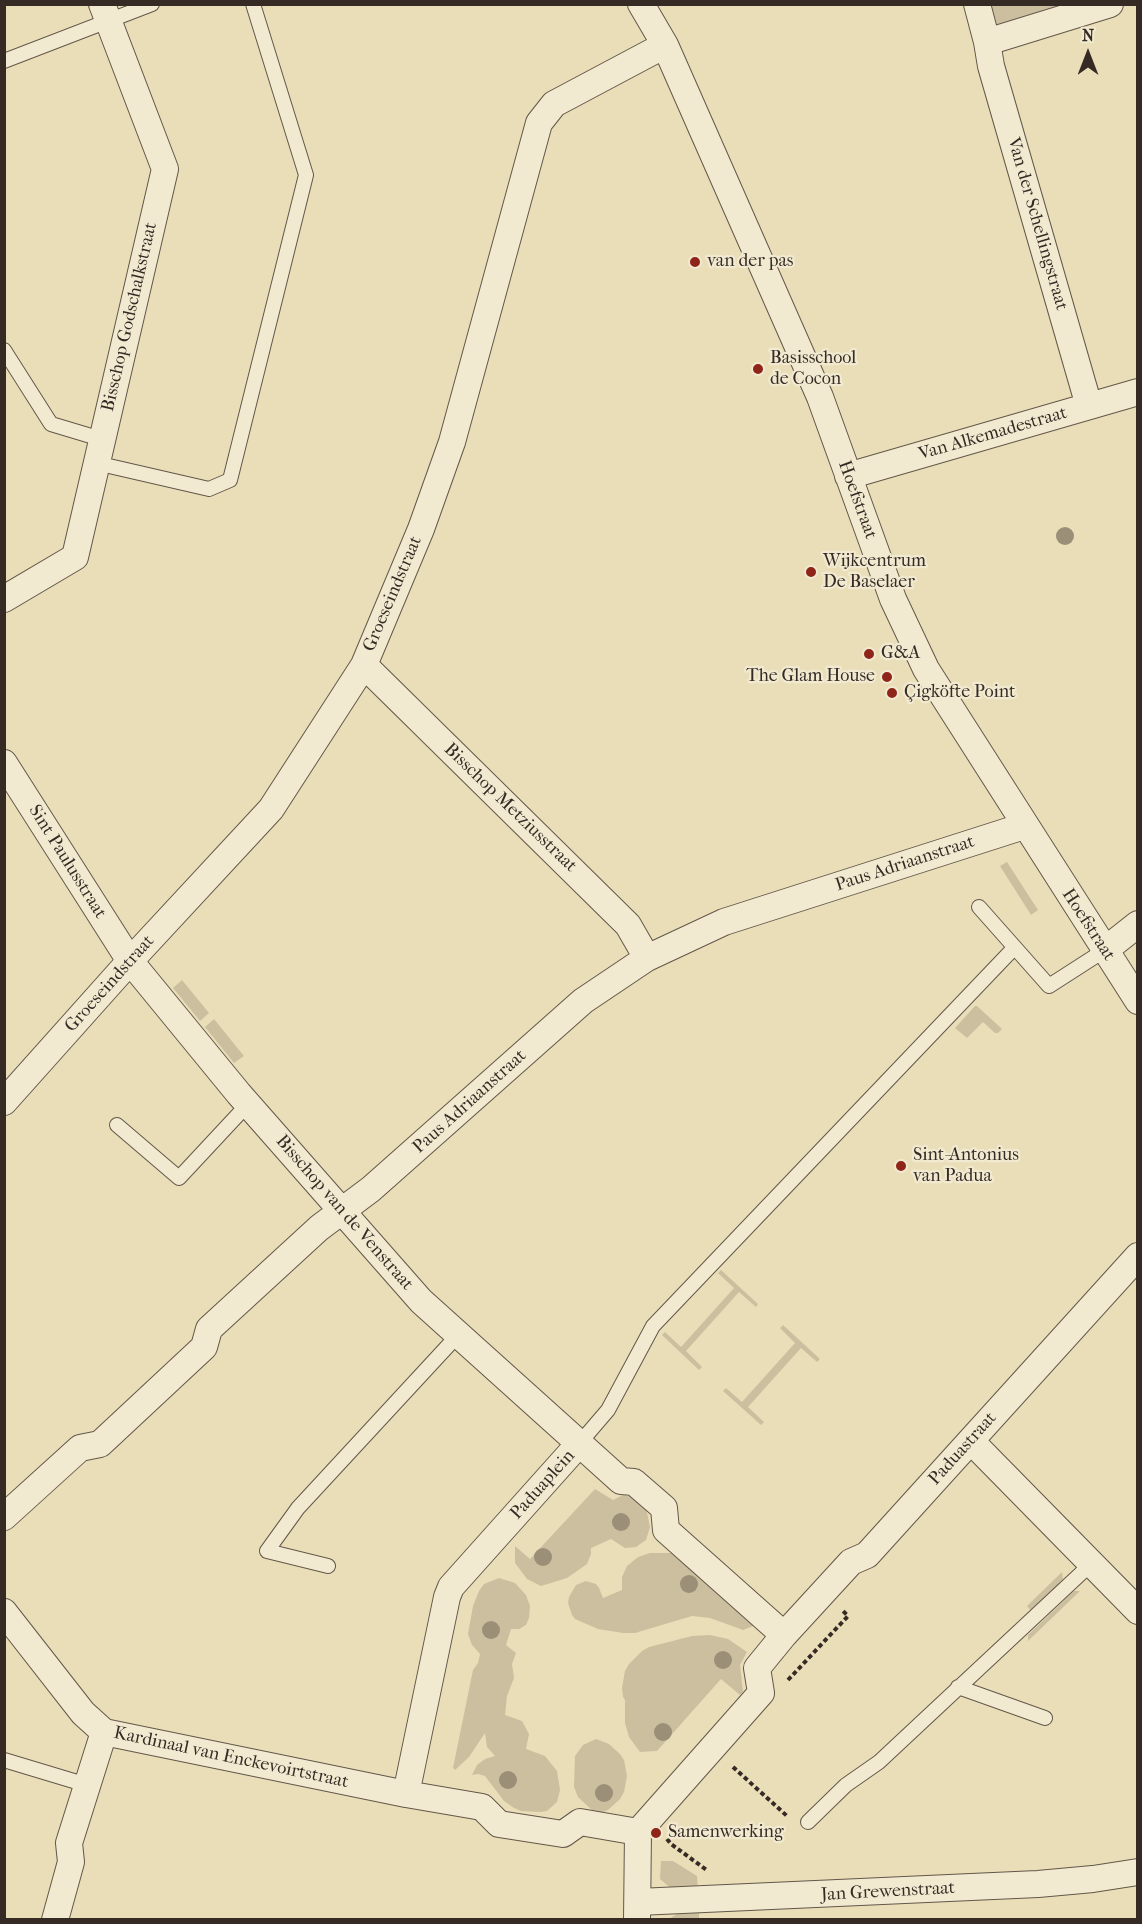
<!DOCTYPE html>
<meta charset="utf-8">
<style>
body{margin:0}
#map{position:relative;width:1142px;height:1924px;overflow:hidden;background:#eadeb8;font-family:"IM FELL French Canon",serif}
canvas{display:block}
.frame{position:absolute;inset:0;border:6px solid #362a24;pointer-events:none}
.north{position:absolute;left:1058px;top:24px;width:60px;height:60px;-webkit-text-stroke:4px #f1ead1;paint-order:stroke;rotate:0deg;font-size:16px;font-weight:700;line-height:24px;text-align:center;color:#362a24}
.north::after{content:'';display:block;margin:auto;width:21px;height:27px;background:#362a24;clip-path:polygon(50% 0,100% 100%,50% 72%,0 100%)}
</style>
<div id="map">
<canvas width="1142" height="1924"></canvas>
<div class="frame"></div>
<div class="north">N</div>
</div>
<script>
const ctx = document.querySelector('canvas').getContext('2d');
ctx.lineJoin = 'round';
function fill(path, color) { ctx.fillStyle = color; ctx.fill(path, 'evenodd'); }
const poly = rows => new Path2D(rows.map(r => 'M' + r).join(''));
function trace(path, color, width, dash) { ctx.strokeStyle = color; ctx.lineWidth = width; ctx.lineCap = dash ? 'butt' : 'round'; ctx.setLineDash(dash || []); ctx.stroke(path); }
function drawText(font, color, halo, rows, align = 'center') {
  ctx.font = font + ' "IM FELL French Canon",serif'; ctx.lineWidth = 4.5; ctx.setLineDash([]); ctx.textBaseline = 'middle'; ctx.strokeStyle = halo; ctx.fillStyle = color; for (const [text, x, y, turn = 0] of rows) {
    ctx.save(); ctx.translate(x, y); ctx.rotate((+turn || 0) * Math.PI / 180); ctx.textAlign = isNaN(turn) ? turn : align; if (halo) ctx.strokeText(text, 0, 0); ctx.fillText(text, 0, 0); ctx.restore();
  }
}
fill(poly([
 [986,4,1078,5,993,30],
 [1007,862,1038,910,1031,915,1000,866],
 [182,980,209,1013,200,1021,173,988],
 [975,1006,977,1006,1002,1029,998,1033,995,1033,983,1022,967,1038,955,1028],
 [214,1019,244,1056,234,1063,205,1027],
 [721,1270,758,1304,756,1307,739,1292,686,1351,702,1367,699,1370,662,1335,665,1332,681,1347,734,1288,718,1273],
 [783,1325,820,1359,817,1362,801,1348,748,1407,764,1422,761,1425,723,1391,726,1388,742,1402,795,1343,780,1328],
 [595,1489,613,1500,623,1495,634,1497,646,1508,650,1527,646,1540,636,1547,625,1548,611,1539,591,1548,591,1554,587,1564,567,1578,541,1586,527,1579,515,1563,515,1546,530,1559],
 [650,1553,675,1553,756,1625,743,1630,710,1618,692,1616,635,1633,623,1633,598,1629,575,1619,572,1615,568,1603,569,1597,576,1585,586,1581,596,1584,599,1588,603,1598,622,1590,622,1577,627,1566,638,1557],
 [1062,1572,1063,1580,1031,1611,1027,1606],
 [499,1578,515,1583,526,1595,530,1606,529,1618,526,1625,519,1629,511,1629,506,1645,516,1653,512,1664,514,1678,507,1696,505,1715,522,1721,529,1734,526,1749,545,1756,557,1771,560,1790,557,1802,547,1811,541,1812,521,1811,514,1808,504,1801,485,1776,478,1774,472,1775,477,1765,485,1759,495,1756,487,1747,485,1733,469,1757,455,1770,453,1768,473,1670,478,1663,480,1654,472,1645,468,1634,473,1606,479,1591,484,1584],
 [1074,1591,1080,1591,1028,1641,1028,1635],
 [710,1635,728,1639,747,1652,740,1665,743,1692,740,1695,721,1679,657,1751,640,1752,629,1737,625,1723,625,1700,623,1697,622,1688,625,1671,629,1664,642,1651,649,1647,692,1636],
 [596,1739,609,1744,620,1754,624,1760,627,1776,624,1792,620,1799,608,1810,600,1813,594,1812,578,1797,574,1787,575,1756,583,1745],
 [661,1861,673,1861,697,1876,698,1890,674,1891,660,1879],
 [699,1913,699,1919,669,1919,677,1914]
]), '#cbbf9f');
const lane = poly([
 [4,61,152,4],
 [4,350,51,424,101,439],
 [96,463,209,489,230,480,306,175,253,4],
 [979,907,1049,986,1105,950],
 [117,1125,179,1178,248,1104],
 [578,1445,608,1410,653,1326,1014,948],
 [328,1566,267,1551,298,1508,458,1335],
 [958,1687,1045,1718],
 [4,1760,87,1785],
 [808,1822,846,1785,879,1762,1091,1564]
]);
const street = poly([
 [641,4,665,45,820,397,893,599,926,669,1138,1001],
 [977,4,987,42,1110,4],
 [987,42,991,66,1089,406],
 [848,476,1138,392],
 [4,599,75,557,165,169,102,4],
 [364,665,628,925,647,958],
 [4,763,130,961,239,1094,421,1301,621,1481,634,1482,664,1508,666,1530,784,1635],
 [1105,950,1138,924],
 [4,1102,130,961,271,809,364,665,421,529,452,442,539,123,554,104,665,45],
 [971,1441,1138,1611],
 [578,1445,451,1587,447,1597,406,1794,482,1807,499,1824,563,1834,580,1822,638,1832],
 [4,1517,80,1448,100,1444,204,1347,209,1329,319,1228,371,1189,583,1001,647,958,724,922,1024,826],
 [4,1612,83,1713,104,1732,406,1794],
 [638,1902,1038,1884,1093,1879,1138,1872],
 [55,1920,71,1862,69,1843,104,1732],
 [637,1920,638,1832,761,1693,757,1668,784,1635,851,1562,867,1555,1138,1256]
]);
trace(lane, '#635749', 16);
trace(street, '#635749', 28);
trace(poly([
 [788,1680,848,1616,843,1611],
 [733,1767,787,1816],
 [667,1839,671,1844,708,1871]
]), '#362a24', 4, [4.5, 3]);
trace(lane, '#f1ead1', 14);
trace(street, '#f1ead1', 26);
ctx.fillStyle = '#9b8f78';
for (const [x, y] of [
 [1065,536],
 [621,1522],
 [543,1557],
 [689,1584],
 [491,1630],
 [723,1660],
 [663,1732],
 [508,1780],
 [604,1793]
]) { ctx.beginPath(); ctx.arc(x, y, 9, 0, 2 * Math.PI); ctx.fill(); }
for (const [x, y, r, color] of [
 [695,262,6,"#8f2418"],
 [758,369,6,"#8f2418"],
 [811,572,6,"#8f2418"],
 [869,654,6,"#8f2418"],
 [887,677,6,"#8f2418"],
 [892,693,6,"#8f2418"],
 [901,1166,6,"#8f2418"],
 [656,1833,6,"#8f2418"]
]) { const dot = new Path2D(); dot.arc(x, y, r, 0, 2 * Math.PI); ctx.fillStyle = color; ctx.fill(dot); trace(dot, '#f1ead1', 2); }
drawText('18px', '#362a24', '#f1ead1', [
 ["Van der Schellingstraat",1037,224,74],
 ["Bisschop Godschalkstraat",130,317,-77],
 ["Van Alkemadestraat",993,434,-16],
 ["Hoefstraat",857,500,70],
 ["Groeseindstraat",393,594,-67],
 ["Bisschop Metziusstraat",510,808,44],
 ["Sint Paulusstraat",67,862,58],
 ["Paus Adriaanstraat",905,864,-18],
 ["Hoefstraat",1088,925,57],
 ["Groeseindstraat",110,984,-48],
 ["Paus Adriaanstraat",470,1102,-42],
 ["Bisschop van de Venstraat",344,1213,49],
 ["Paduastraat",963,1449,-48],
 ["Paduaplein",543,1485,-48],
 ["Kardinaal van Enckevoirtstraat",231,1758,12],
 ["Jan Grewenstraat",888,1892,-3]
]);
drawText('18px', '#362a24', '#f1ead1', [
 ["van der pas",707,262],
 ["Basisschool",770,359],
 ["de Cocon",770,380],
 ["Wijkcentrum",823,562],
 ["De Baselaer",823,583],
 ["G&A",881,654],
 ["The Glam House",875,677,"right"],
 ["Çigköfte Point",904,693],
 ["Sint-Antonius",913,1156],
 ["van Padua",913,1177],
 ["Samenwerking",668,1833]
], 'left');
</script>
